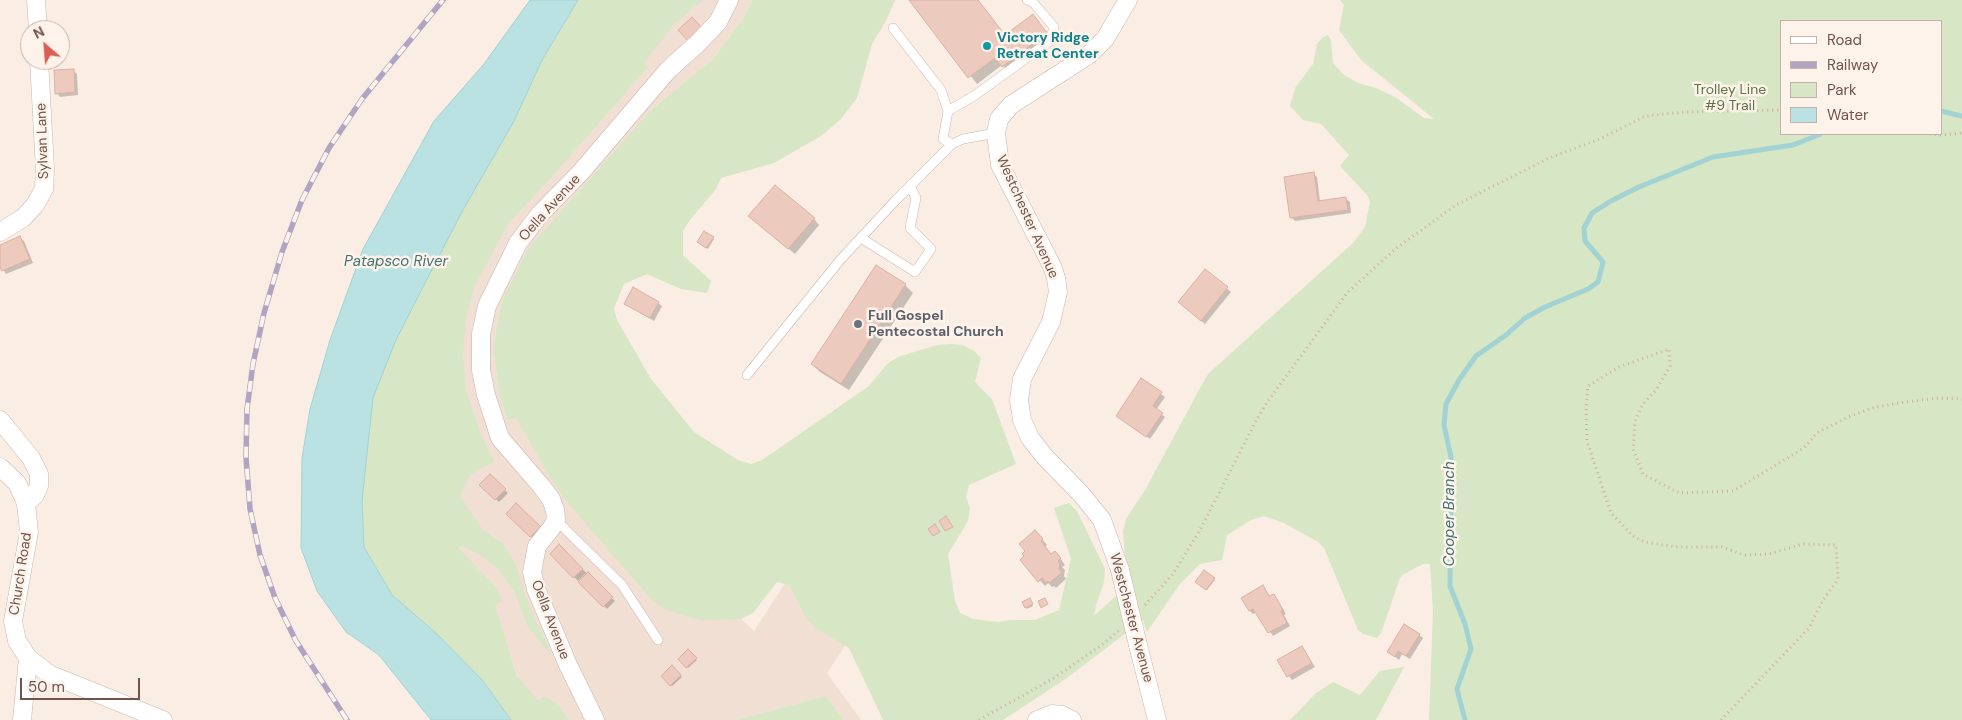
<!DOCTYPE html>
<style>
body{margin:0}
#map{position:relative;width:1962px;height:720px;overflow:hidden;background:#faeee4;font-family:"DM Sans",sans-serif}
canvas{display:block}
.legend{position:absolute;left:1780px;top:20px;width:162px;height:115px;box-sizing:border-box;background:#fdf3ea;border:1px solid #c5b3ab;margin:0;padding:6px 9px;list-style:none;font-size:15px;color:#70544c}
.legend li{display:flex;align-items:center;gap:10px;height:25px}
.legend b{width:25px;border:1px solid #c5b3ab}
.north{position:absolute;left:20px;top:20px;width:50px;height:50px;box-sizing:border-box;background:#fdf3ea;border:1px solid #c5b3ab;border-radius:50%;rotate:333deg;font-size:14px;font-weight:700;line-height:20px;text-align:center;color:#70544c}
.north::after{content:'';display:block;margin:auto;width:18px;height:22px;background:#da5e54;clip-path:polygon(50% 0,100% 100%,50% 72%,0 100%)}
.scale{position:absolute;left:20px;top:678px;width:120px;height:22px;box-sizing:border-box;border:2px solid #70544c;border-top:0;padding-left:6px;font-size:15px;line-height:18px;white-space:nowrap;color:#70544c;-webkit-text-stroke:4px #fdf3ea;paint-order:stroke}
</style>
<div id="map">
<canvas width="1962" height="720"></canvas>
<ul class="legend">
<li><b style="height:6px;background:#fff"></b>Road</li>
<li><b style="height:6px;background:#b0a4c2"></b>Railway</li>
<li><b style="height:14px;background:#d7e6c4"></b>Park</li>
<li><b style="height:14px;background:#bbe2e2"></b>Water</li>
</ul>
<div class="north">N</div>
<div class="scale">50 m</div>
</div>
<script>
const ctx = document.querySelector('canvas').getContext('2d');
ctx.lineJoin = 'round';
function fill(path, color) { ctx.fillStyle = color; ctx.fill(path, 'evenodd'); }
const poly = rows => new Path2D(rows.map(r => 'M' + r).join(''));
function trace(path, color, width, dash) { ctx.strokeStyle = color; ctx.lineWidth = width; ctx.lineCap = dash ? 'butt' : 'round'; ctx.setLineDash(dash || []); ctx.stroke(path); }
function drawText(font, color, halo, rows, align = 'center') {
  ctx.font = font + ' "DM Sans",sans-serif'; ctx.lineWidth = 5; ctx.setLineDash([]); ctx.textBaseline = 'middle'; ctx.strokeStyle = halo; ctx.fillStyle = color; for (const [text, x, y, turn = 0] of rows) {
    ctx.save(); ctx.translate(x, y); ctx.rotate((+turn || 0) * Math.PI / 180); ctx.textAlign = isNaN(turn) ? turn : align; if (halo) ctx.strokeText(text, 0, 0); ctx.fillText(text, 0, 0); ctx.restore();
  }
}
fill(poly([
 [656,0,752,0,744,17,712,60,651,110,502,301,493,345,499,394,508,421,530,412,754,631,833,510,901,562,827,673,861,720,844,720,826,696,736,720,569,720,560,706,535,704,524,692,517,675,494,604,414,503,468,401,462,376,461,344,467,303,480,269,498,235,648,67,623,44]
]), '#f1dfd3');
fill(poly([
 [530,0,703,0,675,23,644,63,648,67,557,171,508,224,474,287,466,319,463,354,466,391,482,437,494,461,470,475,460,496,483,530,503,544,516,565,525,596,552,656,528,627,514,591,498,569,483,557,462,546,458,548,497,588,502,601,495,605,517,676,538,701,544,696,560,706,569,720,511,720,483,681,436,633,392,595,364,547,361,501,302,458,310,409,330,340,363,249,434,121,484,64],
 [752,0,895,0,887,19,872,44,857,98,840,120,821,136,774,163,721,178,716,189,690,220,683,231,683,255,711,281,707,293,681,289,647,274,624,284,614,308,617,320,651,379,694,432,738,460,751,464,762,460,869,386,887,364,898,357,937,345,950,344,962,345,973,350,981,358,975,382,992,399,1016,464,969,485,966,497,970,508,968,521,948,554,955,601,960,613,973,619,998,622,1011,620,1035,620,1059,610,1071,559,1054,508,1069,503,1077,511,1105,569,1104,582,1096,605,1094,616,1132,581,1125,556,1123,531,1126,519,1145,490,1205,379,1209,373,1353,243,1365,227,1370,202,1368,196,1340,166,1349,155,1321,124,1303,120,1290,106,1295,88,1313,64,1317,44,1322,38,1328,35,1331,40,1333,63,1344,75,1358,83,1376,88,1395,97,1424,118,1434,119,1361,60,1339,30,1344,5,1340,0,1962,0,1962,720,1429,720,1433,611,1430,564,1423,564,1404,574,1400,578,1381,633,1377,638,1363,634,1358,630,1324,548,1318,542,1284,523,1264,516,1251,520,1227,535,1222,560,1200,564,1180,584,1147,632,1143,620,1067,678,1003,720,883,720,849,648,816,628,807,619,789,585,777,582,753,613,741,619,701,620,675,613,663,608,652,600,567,502,552,480,516,418,508,421,499,394,493,345,502,301,528,249,651,110,713,59,744,17],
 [1781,21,1941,21,1941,134,1781,134],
 [1404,667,1376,720,1290,720,1316,693,1333,682,1360,695,1380,671],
 [826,696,844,720,736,720]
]), '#d7e6c4');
const water = poly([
 [530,0,578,0,542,60,514,121,463,210,426,281,395,342,373,398,362,501,364,547,392,595,436,633,483,681,511,720,431,720,379,655,346,632,317,591,301,548,302,458,310,409,330,340,363,249,434,121,484,64,530,0]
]);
fill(water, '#bbe2e2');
trace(water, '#a2d2d3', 1);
fill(poly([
 [911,0,978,0,1006,36,1033,16,1054,41,1011,74,1002,65,977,84],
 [73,70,77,74,78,95,60,97,57,93],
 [1313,174,1317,177,1320,202,1346,199,1350,202,1351,213,1295,221,1291,217],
 [814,219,819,225,795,254,756,222],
 [20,238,24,241,33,263,6,274,0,264,0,246],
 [713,238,714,239,708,249,700,244],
 [877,267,905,285,913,293,849,390,820,372,812,364],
 [1205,270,1231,292,1205,324,1183,306],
 [658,303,662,306,654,321,625,304],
 [1142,380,1165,397,1156,410,1165,417,1150,439,1117,416],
 [490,476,508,493,499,502,481,485],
 [516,505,543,531,535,540,508,514],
 [1041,538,1047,545,1045,547,1052,555,1060,558,1065,565,1062,567,1065,570,1064,576,1066,579,1056,588,1054,586,1052,587,1048,583,1045,586,1022,560],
 [559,546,615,601,607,609,580,582,586,576,585,574,578,581,551,554],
 [1204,571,1215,580,1207,590,1196,582],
 [1263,586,1270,597,1273,595,1277,599,1286,614,1284,615,1290,626,1273,636,1257,612,1253,614,1250,611,1243,598],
 [1031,601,1033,606,1027,609,1026,607],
 [1419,635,1423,638,1410,659,1402,654,1399,660,1389,652],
 [1302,647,1315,667,1292,680,1279,661],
 [688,651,697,660,688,668,680,659],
 [672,667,682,677,672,686,662,676]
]), '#0003');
trace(poly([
 [1941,111,1962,116],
 [1465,720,1457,689,1471,649,1465,624,1450,586,1451,457,1444,425,1446,404,1459,380,1476,356,1506,335,1525,318,1545,307,1588,289,1598,282,1603,262,1585,241,1584,228,1592,213,1611,201,1639,187,1713,157,1793,145,1821,134]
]), '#a2d2d3', 5);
const building = poly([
 [909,0,978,0,1005,35,1033,14,1047,33,1002,67,995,58,968,78,909,0],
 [692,17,702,28,688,41,678,30,692,17],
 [74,69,75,92,55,94,54,70,74,69],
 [1314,172,1318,201,1346,197,1348,210,1290,218,1284,177,1314,172],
 [775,185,815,218,788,249,748,216,775,185],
 [704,231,714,237,706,248,697,242,704,231],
 [20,236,30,259,2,271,0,267,0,245,20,236],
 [876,265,906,284,841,384,811,364,876,265],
 [1205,269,1228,287,1201,321,1178,302,1205,269],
 [633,287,659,302,650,318,624,304,633,287],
 [1141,378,1162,392,1153,406,1163,413,1146,437,1116,416,1141,378],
 [490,474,506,489,495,500,479,485,490,474],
 [516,503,541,527,530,537,506,514,516,503],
 [946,516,953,527,945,531,939,521,946,516],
 [935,524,940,532,933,536,928,529,935,524],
 [1035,530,1043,539,1041,541,1051,554,1055,551,1061,558,1058,561,1060,564,1059,569,1062,573,1049,583,1048,581,1046,583,1042,578,1038,582,1020,560,1024,556,1022,554,1025,551,1019,544,1035,530],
 [559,544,583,569,573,578,550,554,559,544],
 [1204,570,1215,578,1206,590,1195,582,1204,570],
 [588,572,613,597,603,607,578,582,588,572],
 [1263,585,1269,596,1274,594,1283,610,1281,611,1287,623,1268,633,1253,609,1249,611,1241,598,1263,585],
 [1030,598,1033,604,1025,608,1022,602,1030,598],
 [1045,598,1048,604,1041,608,1038,601,1045,598],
 [1404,624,1420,634,1406,656,1398,651,1395,657,1387,652,1404,624],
 [1302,646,1312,663,1287,677,1277,660,1302,646],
 [688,649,697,658,686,668,678,659,688,649],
 [672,665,681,675,670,686,661,676,672,665]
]);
fill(building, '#edcabe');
trace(building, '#deafa0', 1);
const lane = poly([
 [893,28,941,90,948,111,943,139,952,144,963,139,996,133],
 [948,111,974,96,1050,41,1054,27,1032,1,1027,0],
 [861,238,915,272,931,249,910,228,916,198,910,186],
 [747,375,841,259,896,200,952,144],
 [556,520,622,585,658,640]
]);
const street = poly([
 [36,0,38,30],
 [0,232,23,218,35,205,44,189,45,169,39,60],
 [0,420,31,458,39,474,39,486,35,495,26,503],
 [0,467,17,483,26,503,29,532,13,621,17,641,28,658,49,674,163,720],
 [1120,570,1102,520,1082,495,1045,457,1030,438,1022,420,1019,400,1022,379,1051,322,1058,292,1056,278,1052,266,1000,165,996,133,999,119,1011,105,1090,54,1105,39,1128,0],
 [1138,645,1157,720],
 [22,720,28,658],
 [595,720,568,665,536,589,532,572,537,546,553,526,556,520,555,510,551,499,542,487,500,438,486,395,481,370,481,334,487,306,518,243,540,214,581,172,668,70,697,44,718,22,729,0],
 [1037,720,1052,714,1062,715,1072,720]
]);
trace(lane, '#cab5ac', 10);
trace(street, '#cab5ac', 19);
trace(poly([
 [1930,134,1941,135,1962,133],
 [1145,605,1173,574,1199,532,1257,419,1268,401,1347,293,1394,250,1456,205,1549,158,1600,139,1645,116,1685,112,1781,110],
 [979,720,1054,678,1103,644,1119,630],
 [1721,720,1809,628,1823,600,1838,579,1836,545,1803,544,1769,554,1744,555,1722,547,1675,547,1645,542,1634,537,1611,513,1587,441,1586,411,1588,386,1619,367,1669,349,1670,366,1656,390,1643,404,1635,421,1633,449,1643,474,1679,493,1733,491,1804,448,1817,433,1846,418,1872,408,1898,403,1938,398,1962,399]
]), '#d2ada2', 3, [1, 4]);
trace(lane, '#fff', 9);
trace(street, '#fff', 18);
const rail = poly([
 [347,720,296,641,275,598,260,555,250,509,246,457,247,409,253,364,264,313,282,252,302,200,329,148,362,99,443,0]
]);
trace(rail, '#b0a4c2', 5.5);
trace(rail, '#fdf3ea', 4, [11]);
const streetBridge = poly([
 [1120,570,1138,645]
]);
trace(streetBridge, '#cab5ac', 19, []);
trace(streetBridge, '#fff', 18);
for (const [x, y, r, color] of [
 [987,46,5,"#0f9aa8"],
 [858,324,5,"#6b7280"]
]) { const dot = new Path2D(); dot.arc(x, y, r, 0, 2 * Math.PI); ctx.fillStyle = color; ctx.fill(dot); trace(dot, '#fdf3ea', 2); }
drawText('bold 14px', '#0d838f', '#fdf3ea', [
 ["Victory Ridge",997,38],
 ["Retreat Center",997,54]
], 'left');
drawText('14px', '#5b7545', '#fdf3ea', [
 ["Trolley Line",1730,90],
 ["#9 Trail",1730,106]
]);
drawText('14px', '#70544c', '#fdf3ea', [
 ["Sylvan Lane",43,141,-92],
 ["Oella Avenue",550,208,-48],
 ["Westchester Avenue",1027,217,66],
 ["Church Road",21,574,-81],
 ["Westchester Avenue",1131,618,75],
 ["Oella Avenue",550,620,69]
]);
drawText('bold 14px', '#5b616d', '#fdf3ea', [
 ["Full Gospel",868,316],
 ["Pentecostal Church",868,332]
], 'left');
drawText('italic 15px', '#427375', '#fdf3ea', [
 ["Patapsco River",396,262],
 ["Cooper Branch",1450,514,-90]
]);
</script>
